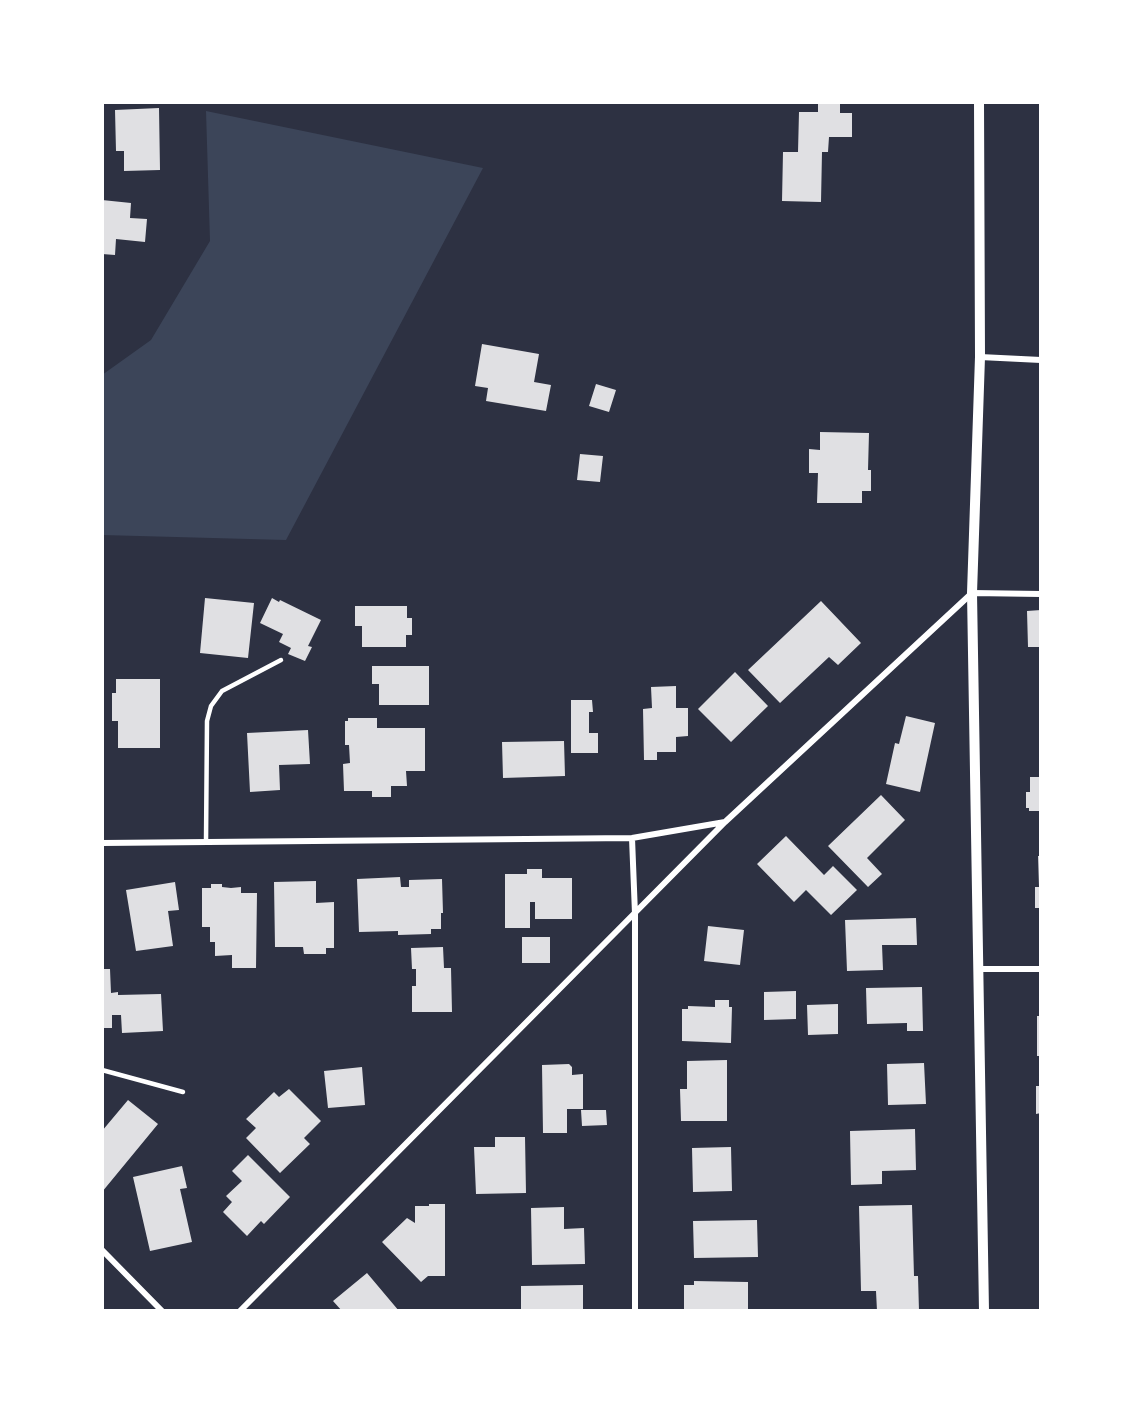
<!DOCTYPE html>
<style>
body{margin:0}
#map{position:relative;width:1143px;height:1413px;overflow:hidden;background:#2d3142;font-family:"Crimson Pro",serif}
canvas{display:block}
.frame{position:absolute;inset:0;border:104px solid #fff;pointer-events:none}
</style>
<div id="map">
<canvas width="1143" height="1413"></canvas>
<div class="frame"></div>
</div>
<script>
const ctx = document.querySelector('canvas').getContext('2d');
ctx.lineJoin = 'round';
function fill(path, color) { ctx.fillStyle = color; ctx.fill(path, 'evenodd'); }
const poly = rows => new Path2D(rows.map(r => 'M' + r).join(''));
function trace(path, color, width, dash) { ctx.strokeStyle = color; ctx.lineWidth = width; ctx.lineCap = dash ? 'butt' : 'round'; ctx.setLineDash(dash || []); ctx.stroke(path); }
fill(poly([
 [206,111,483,168,286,540,102,535,102,375,151,340,210,241]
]), '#3c4559');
fill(poly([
 [818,102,840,102,840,113,852,113,852,137,829,137,828,152,822,152,821,202,782,201,783,152,798,152,799,112,818,112],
 [159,108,160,170,124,171,124,151,116,151,115,110],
 [102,200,131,203,130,218,147,219,145,242,116,239,115,255,102,254],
 [482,344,539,354,534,382,551,385,546,411,486,401,488,388,475,386],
 [596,384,616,390,609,412,589,406],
 [820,432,869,433,868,470,871,470,871,491,862,491,862,503,817,503,818,473,809,473,809,449,820,450],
 [580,454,603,456,600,482,577,480],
 [205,598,254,603,248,658,200,653],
 [272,598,279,602,280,600,321,620,308,646,312,647,305,661,288,654,291,648,279,642,283,634,260,623],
 [821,601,861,643,838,665,829,657,780,703,748,670],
 [355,606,407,606,407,618,412,618,412,635,406,635,406,647,362,647,362,626,355,626],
 [1041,610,1041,647,1028,647,1027,611],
 [372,666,429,666,429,705,379,705,379,684,372,684],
 [735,672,768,706,731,742,698,709],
 [116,679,160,679,160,748,118,748,118,721,112,721,112,693,116,693],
 [676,686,676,708,688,708,688,736,676,737,676,752,657,752,657,760,644,760,643,709,652,708,651,687],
 [571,700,592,700,593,712,589,712,589,733,598,733,598,753,571,753],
 [906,716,935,723,920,792,886,784,895,743,899,744],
 [348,718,377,718,377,728,425,728,425,771,406,771,407,786,391,786,391,797,372,797,372,791,344,791,343,764,350,763,349,745,345,745,345,721,348,721],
 [308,730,310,764,279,765,280,790,250,792,247,733],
 [564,741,565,776,503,778,502,742],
 [1030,777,1041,777,1041,811,1029,811,1029,808,1026,808,1026,792,1030,792],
 [881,795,905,820,867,858,882,874,868,887,828,846],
 [786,836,824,875,833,866,857,890,831,915,806,890,794,902,757,864],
 [1038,856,1041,856,1041,908,1035,908,1035,887,1039,887],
 [527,869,542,869,542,878,572,878,572,919,535,919,535,902,530,902,530,928,505,928,505,874,527,874],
 [400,877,401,887,409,887,409,880,442,879,443,913,441,913,441,929,431,929,431,934,398,935,398,931,359,932,357,879],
 [316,881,316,903,334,902,334,948,326,948,326,954,304,954,303,947,275,947,274,882],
 [175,882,179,910,168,911,173,946,136,951,126,890],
 [211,884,222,884,222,887,231,888,241,887,241,893,257,893,256,968,232,968,232,955,215,956,215,942,210,942,210,927,202,927,202,888,211,888],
 [916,918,917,945,882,945,883,970,847,971,845,920],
 [708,926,744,930,740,965,704,961],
 [522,937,550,937,550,963,522,963],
 [443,947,444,968,451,968,452,1012,412,1012,412,986,416,986,416,969,412,969,411,948],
 [102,969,110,969,111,993,118,992,118,995,161,994,163,1031,122,1033,121,1015,112,1015,112,1028,102,1028],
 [922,987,923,1031,907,1031,907,1023,867,1024,866,988],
 [796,991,796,1019,764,1020,764,992],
 [715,1000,729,1000,729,1007,732,1007,731,1043,682,1041,682,1009,688,1009,688,1006,715,1007],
 [838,1004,838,1034,808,1035,807,1005],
 [1037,1016,1041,1016,1041,1056,1037,1056],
 [727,1060,727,1121,681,1121,680,1089,687,1089,687,1061],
 [924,1063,926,1104,888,1105,887,1064],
 [569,1064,572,1067,572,1075,583,1074,583,1109,567,1109,567,1133,543,1133,542,1065],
 [362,1067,365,1105,328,1108,324,1071],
 [1036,1086,1041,1086,1041,1113,1036,1114],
 [289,1089,321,1121,304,1138,310,1144,280,1173,246,1138,256,1128,246,1119,274,1092,279,1097],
 [128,1100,158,1124,102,1192,102,1131],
 [581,1110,606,1110,607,1125,582,1126],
 [915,1129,916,1170,882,1171,882,1184,851,1185,850,1131],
 [495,1137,525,1137,526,1193,476,1194,474,1147,495,1147],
 [731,1147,732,1191,693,1192,692,1148],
 [248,1155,290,1197,264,1224,261,1221,247,1236,223,1212,232,1202,226,1196,242,1181,232,1171],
 [182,1166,187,1188,180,1189,192,1242,150,1251,133,1177],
 [429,1204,445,1204,445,1276,428,1276,421,1282,382,1242,407,1218,415,1223,415,1206,429,1206],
 [912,1205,914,1276,918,1276,919,1311,877,1311,876,1291,861,1291,859,1206],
 [564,1207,564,1229,584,1228,585,1264,532,1265,531,1208],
 [757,1220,758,1257,694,1258,693,1221],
 [367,1273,399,1311,342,1311,333,1301],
 [694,1281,748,1282,748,1311,684,1311,684,1285,694,1285],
 [583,1285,583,1311,521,1311,521,1286]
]), '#e0e0e3');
trace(poly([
 [206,842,207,721,211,706,222,691,281,660],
 [102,1070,183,1092]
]), '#fff', 4.5);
trace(poly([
 [980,357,1041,360],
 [632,838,635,914,635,1311],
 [102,843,632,838,725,822,972,593,1041,594],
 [979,969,1041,969],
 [102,1250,162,1311],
 [240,1311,725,822]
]), '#fff', 6);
trace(poly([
 [979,102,980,357,972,593,984,1311]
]), '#fff', 10);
</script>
